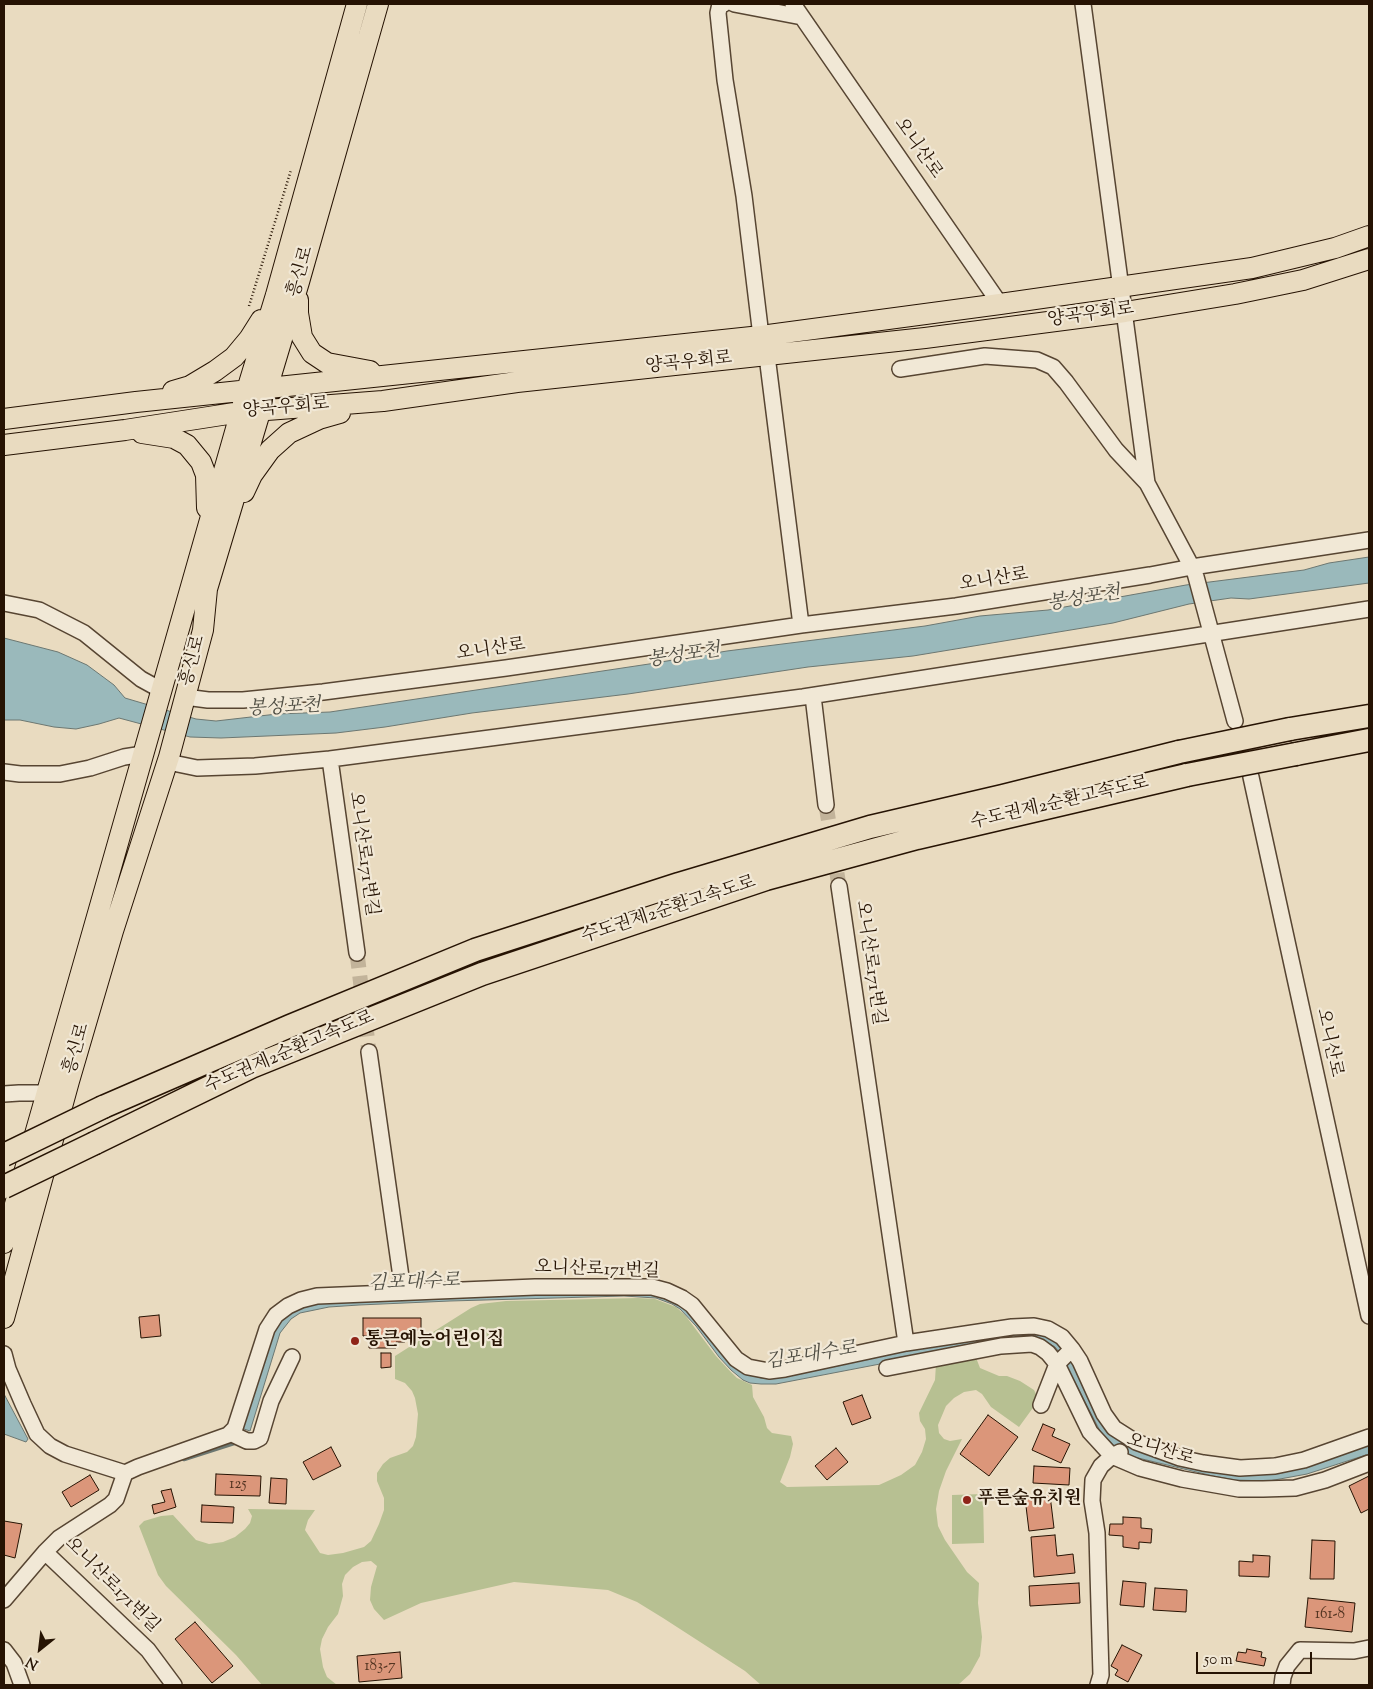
<!DOCTYPE html>
<meta charset="utf-8">
<style>
body{margin:0}
#map{position:relative;width:1373px;height:1689px;overflow:hidden;background:#e9dbc0;font-family:"Sorts Mill Goudy",serif}
canvas{display:block}
.frame{position:absolute;inset:0;border:5px solid #261303;pointer-events:none}
.north{position:absolute;left:15px;top:1624px;width:50px;height:50px;-webkit-text-stroke:4px #f1e8d6;paint-order:stroke;rotate:209deg;font-size:14px;font-weight:700;line-height:20px;text-align:center;color:#261303}
.north::after{content:'';display:block;margin:auto;width:18px;height:22px;background:#261303;clip-path:polygon(50% 0,100% 100%,50% 72%,0 100%)}
.scale{position:absolute;left:1196px;top:1652px;width:116px;height:22px;box-sizing:border-box;border:2px solid #261303;border-top:0;padding-left:6px;font-size:15px;line-height:18px;white-space:nowrap;color:#261303;-webkit-text-stroke:4px #f1e8d6;paint-order:stroke}
</style>
<div id="map">
<canvas width="1373" height="1689"></canvas>
<div class="frame"></div>
<div class="north">N</div>
<div class="scale">50 m</div>
</div>
<script>
const ctx = document.querySelector('canvas').getContext('2d');
ctx.lineJoin = 'round';
function fill(path, color) { ctx.fillStyle = color; ctx.fill(path, 'evenodd'); }
const poly = rows => new Path2D(rows.map(r => 'M' + r).join(''));
function trace(path, color, width, dash) { ctx.strokeStyle = color; ctx.lineWidth = width; ctx.lineCap = dash ? 'butt' : 'round'; ctx.setLineDash(dash || []); ctx.stroke(path); }
function drawText(font, color, halo, rows, align = 'center') {
  ctx.font = font + ' "Sorts Mill Goudy","Noto Serif KR",serif'; ctx.lineWidth = 4.5; ctx.setLineDash([]); ctx.textBaseline = 'middle'; ctx.strokeStyle = halo; ctx.fillStyle = color; for (const [text, x, y, turn = 0] of rows) {
    ctx.save(); ctx.translate(x, y); ctx.rotate((+turn || 0) * Math.PI / 180); ctx.textAlign = isNaN(turn) ? turn : align; if (halo) ctx.strokeText(text, 0, 0); ctx.fillText(text, 0, 0); ctx.restore();
  }
}
fill(poly([
 [638,1298,655,1299,676,1307,685,1315,716,1356,728,1369,737,1378,752,1385,753,1397,764,1417,767,1428,772,1433,791,1436,793,1444,790,1457,780,1482,787,1487,879,1485,901,1475,915,1465,922,1452,926,1439,925,1429,920,1421,919,1413,935,1380,936,1364,975,1355,980,1368,999,1376,1007,1376,1020,1381,1034,1390,1037,1396,1035,1405,1019,1427,991,1407,982,1394,976,1390,964,1392,954,1398,946,1406,938,1425,939,1433,944,1439,950,1441,962,1439,946,1471,939,1491,936,1509,938,1526,945,1540,967,1572,979,1583,978,1603,982,1637,980,1656,970,1674,958,1685,761,1685,745,1671,663,1618,637,1602,608,1590,514,1582,421,1603,384,1620,374,1609,370,1600,371,1587,377,1566,371,1561,362,1562,353,1567,345,1575,342,1584,343,1596,338,1614,328,1627,322,1639,320,1649,323,1667,327,1677,337,1685,262,1685,236,1655,166,1586,158,1575,139,1526,144,1521,161,1516,173,1515,196,1540,209,1544,223,1542,235,1537,245,1529,250,1523,252,1516,248,1509,315,1510,308,1520,305,1530,320,1553,328,1555,343,1553,364,1547,371,1541,379,1524,384,1510,384,1498,377,1481,377,1473,383,1464,390,1458,407,1452,413,1446,416,1437,418,1414,415,1398,412,1391,405,1383,395,1379,395,1356,471,1308,480,1304,506,1301],
 [983,1494,984,1543,952,1544,952,1495]
]), '#b7c092');
const water = poly([
 [1369,557,1369,583,1249,599,1231,598,1189,604,1113,623,913,656,808,667,628,694,472,713,385,727,336,733,221,738,190,737,119,718,99,724,76,729,54,727,20,720,4,720,4,638,58,652,87,665,114,685,125,698,196,719,216,721,277,714,330,712,649,664,727,651,925,626,980,616,1048,610,1186,585,1304,570,1329,563,1369,557],
 [630,1289,678,1300,745,1373,761,1378,780,1376,907,1350,1038,1330,1064,1345,1098,1411,1189,1464,1325,1460,1369,1445,1369,1454,1307,1474,1269,1481,1235,1480,1213,1476,1134,1457,1116,1448,1100,1431,1060,1353,1055,1347,1045,1341,1035,1337,932,1354,776,1384,761,1384,750,1383,743,1380,731,1370,719,1357,696,1326,680,1309,672,1304,656,1298,624,1296,450,1301,359,1305,329,1307,300,1313,291,1319,280,1333,250,1431,241,1428,273,1328,300,1304,630,1289],
 [4,1394,28,1439,26,1442,4,1434,4,1394]
]);
fill(water, '#9ab9bb');
trace(water, '#6c7771', 1);
trace(poly([
 [184,1459,237,1442]
]), '#6c7771', 4.5);
const building = poly([
 [159,1315,161,1336,141,1338,139,1317,159,1315],
 [363,1318,421,1318,421,1330,414,1330,414,1336,405,1336,405,1342,396,1342,396,1348,369,1348,369,1336,363,1336,363,1318],
 [381,1353,391,1353,391,1367,381,1368,381,1353],
 [862,1395,871,1418,852,1425,843,1402,862,1395],
 [988,1415,1018,1437,989,1476,960,1454,988,1415],
 [1043,1424,1055,1429,1052,1436,1070,1444,1061,1463,1032,1450,1043,1424],
 [331,1447,341,1466,313,1480,303,1462,331,1447],
 [836,1448,848,1462,827,1480,815,1466,836,1448],
 [1034,1466,1070,1468,1069,1485,1033,1483,1034,1466],
 [216,1474,261,1476,260,1496,215,1495,216,1474],
 [90,1475,99,1490,71,1507,62,1492,90,1475],
 [1369,1476,1369,1509,1361,1513,1349,1486,1369,1476],
 [271,1478,287,1479,286,1504,269,1503,271,1478],
 [171,1489,176,1507,154,1514,152,1505,165,1502,161,1491,171,1489],
 [1050,1495,1054,1528,1029,1531,1025,1498,1050,1495],
 [202,1505,234,1507,233,1523,201,1522,202,1505],
 [1123,1517,1141,1518,1141,1528,1152,1529,1151,1543,1139,1542,1139,1549,1123,1547,1123,1536,1109,1535,1110,1524,1123,1524,1123,1517],
 [4,1521,22,1524,15,1558,4,1555,4,1521],
 [1055,1535,1057,1556,1073,1554,1075,1573,1034,1577,1031,1537,1055,1535],
 [1312,1540,1335,1541,1334,1579,1310,1579,1312,1540],
 [1253,1555,1270,1556,1269,1577,1239,1576,1239,1561,1253,1562,1253,1555],
 [1123,1581,1146,1583,1144,1607,1120,1605,1123,1581],
 [1079,1583,1080,1603,1030,1606,1029,1586,1079,1583],
 [1155,1588,1187,1590,1186,1612,1153,1610,1155,1588],
 [1308,1598,1355,1603,1352,1632,1305,1627,1308,1598],
 [195,1622,233,1666,212,1683,175,1639,195,1622],
 [1122,1645,1142,1655,1128,1682,1115,1675,1118,1670,1111,1666,1122,1645],
 [1247,1649,1262,1652,1261,1657,1266,1658,1264,1666,1236,1661,1238,1652,1246,1653,1247,1649],
 [400,1652,402,1678,359,1682,357,1656,400,1652]
]);
fill(building, '#db967a');
trace(building, '#261303', 1);
trace(poly([
 [826,805,839,886],
 [357,953,369,1052]
]), '#c2b39a', 15, [15, 8]);
const minor = poly([
 [724,4,720,4,718,13,725,80,744,196,761,336],
 [734,4,802,17],
 [793,4,1000,304],
 [1083,4,1147,483,1195,573,1235,721],
 [767,356,801,625],
 [900,369,985,356,1037,360,1053,367,1066,382,1116,450,1147,483],
 [4,603,39,610,84,633,141,679,161,690],
 [813,696,826,805],
 [185,697,208,700,243,700,323,692,506,668,801,625,956,606,1150,575,1192,567,1369,540],
 [330,759,357,953],
 [168,762,197,768,255,766,330,759,803,697,1369,609],
 [4,772,20,774,60,774,90,768,124,757,143,754],
 [1251,777,1369,1316],
 [839,886,906,1343],
 [369,1052,403,1291],
 [4,1094,19,1093,46,1093],
 [4,1354,8,1369,23,1404,37,1434,50,1446,65,1454,125,1473],
 [887,1368,1001,1346,1032,1344,1040,1347,1048,1353,1057,1364,1090,1432,1112,1456,1120,1452],
 [1041,1405,1057,1364,1072,1349],
 [230,1433,247,1441,254,1441,260,1438,271,1401,292,1357],
 [4,1600,45,1552],
 [4,1650,14,1663,22,1685],
 [174,1685,148,1650,45,1552,59,1538,110,1505,116,1499,125,1473,138,1467,228,1435,235,1428,267,1329,276,1315,288,1306,301,1300,317,1296,535,1287,652,1287,667,1291,682,1298,692,1305,736,1359,748,1367,769,1371,785,1369,906,1343,1012,1327,1034,1326,1048,1329,1062,1337,1072,1349,1080,1361,1104,1414,1114,1428,1136,1442,1180,1458,1203,1463,1240,1468,1275,1466,1304,1460,1369,1437],
 [1098,1685,1101,1675,1098,1571,1097,1533,1092,1501,1093,1480,1101,1466,1112,1456,1140,1468,1182,1479,1239,1489,1263,1489,1295,1488,1325,1480,1369,1463],
 [1282,1685,1283,1677,1287,1666,1300,1650,1354,1651,1369,1648]
]);
const major = poly([
 [298,300,298,313,302,337,312,353,327,363,370,371],
 [173,391,190,386,215,371,234,357,249,339,261,320],
 [4,419,136,402,761,336,1000,304,1252,268,1335,248,1369,236],
 [142,433,174,438,187,445,201,462,206,475,207,508],
 [4,445,125,430,241,412,383,401,517,382,925,338,1125,312,1235,294,1303,280,1369,259],
 [244,492,252,475,270,450,289,433,319,419,340,413],
 [4,1243,247,390,276,295,357,4],
 [4,1318,69,1081,113,931,169,757,203,630,207,589,299,282,378,4]
]);
const highway = poly([
 [1290,729,1369,716],
 [1296,754,1369,740],
 [103,1107,290,1026,475,950,679,884,870,827,1003,796,1179,752],
 [95,1143,251,1067,482,974,766,879,917,838,1187,775]
]);
trace(minor, '#574532', 18);
trace(major, '#261303', 22);
trace(highway, '#261303', 25);
trace(poly([
 [249,306,291,170]
]), '#261303', 2.5, [1, 2.5]);
trace(minor, '#f1e8d6', 15);
trace(major, '#e9dbc0', 20);
trace(highway, '#e9dbc0', 22);
const highwayBridge = poly([
 [1179,752,1290,729],
 [1187,775,1296,754],
 [4,1155,103,1107],
 [4,1187,95,1143]
]);
trace(highwayBridge, '#261303', 25, []);
trace(highwayBridge, '#e9dbc0', 22);
for (const [x, y, r, color] of [
 [355,1341,5,"#8f2418"],
 [967,1500,5,"#8f2418"]
]) { const dot = new Path2D(); dot.arc(x, y, r, 0, 2 * Math.PI); ctx.fillStyle = color; ctx.fill(dot); trace(dot, '#f1e8d6', 2); }
drawText('15px', '#533421', null, [
 ["125",238,1485],
 ["161-8",1330,1615],
 ["183-7",380,1667]
]);
drawText('18px', '#261303', '#f1e8d6', [
 ["오니산로",917,149,55],
 ["흥신로",302,272,-74],
 ["양곡우회로",1091,316,-8],
 ["양곡우회로",689,364,-6],
 ["양곡우회로",286,409,-5],
 ["오니산로",994,581,-9],
 ["오니산로",491,651,-8],
 ["흥신로",194,661,-75],
 ["수도권제2순환고속도로",1060,804,-13],
 ["오니산로171번길",362,854,82],
 ["수도권제2순환고속도로",669,911,-18],
 ["오니산로171번길",869,963,82],
 ["오니산로",1328,1043,78],
 ["흥신로",78,1049,-74],
 ["수도권제2순환고속도로",290,1053,-23],
 ["오니산로171번길",597,1271,2],
 ["오니산로",1160,1451,17],
 ["오니산로171번길",111,1586,45]
]);
drawText('bold 18px', '#261303', '#f1e8d6', [
 ["통큰예능어린이집",365,1341],
 ["푸른숲유치원",977,1500]
], 'left');
drawText('italic 19px', '#4f4d43', '#f1e8d6', [
 ["봉성포천",1084,600,-9],
 ["봉성포천",684,657,-8],
 ["봉성포천",284,709,-3],
 ["김포대수로",414,1284,-2],
 ["김포대수로",811,1357,-9]
]);
</script>
